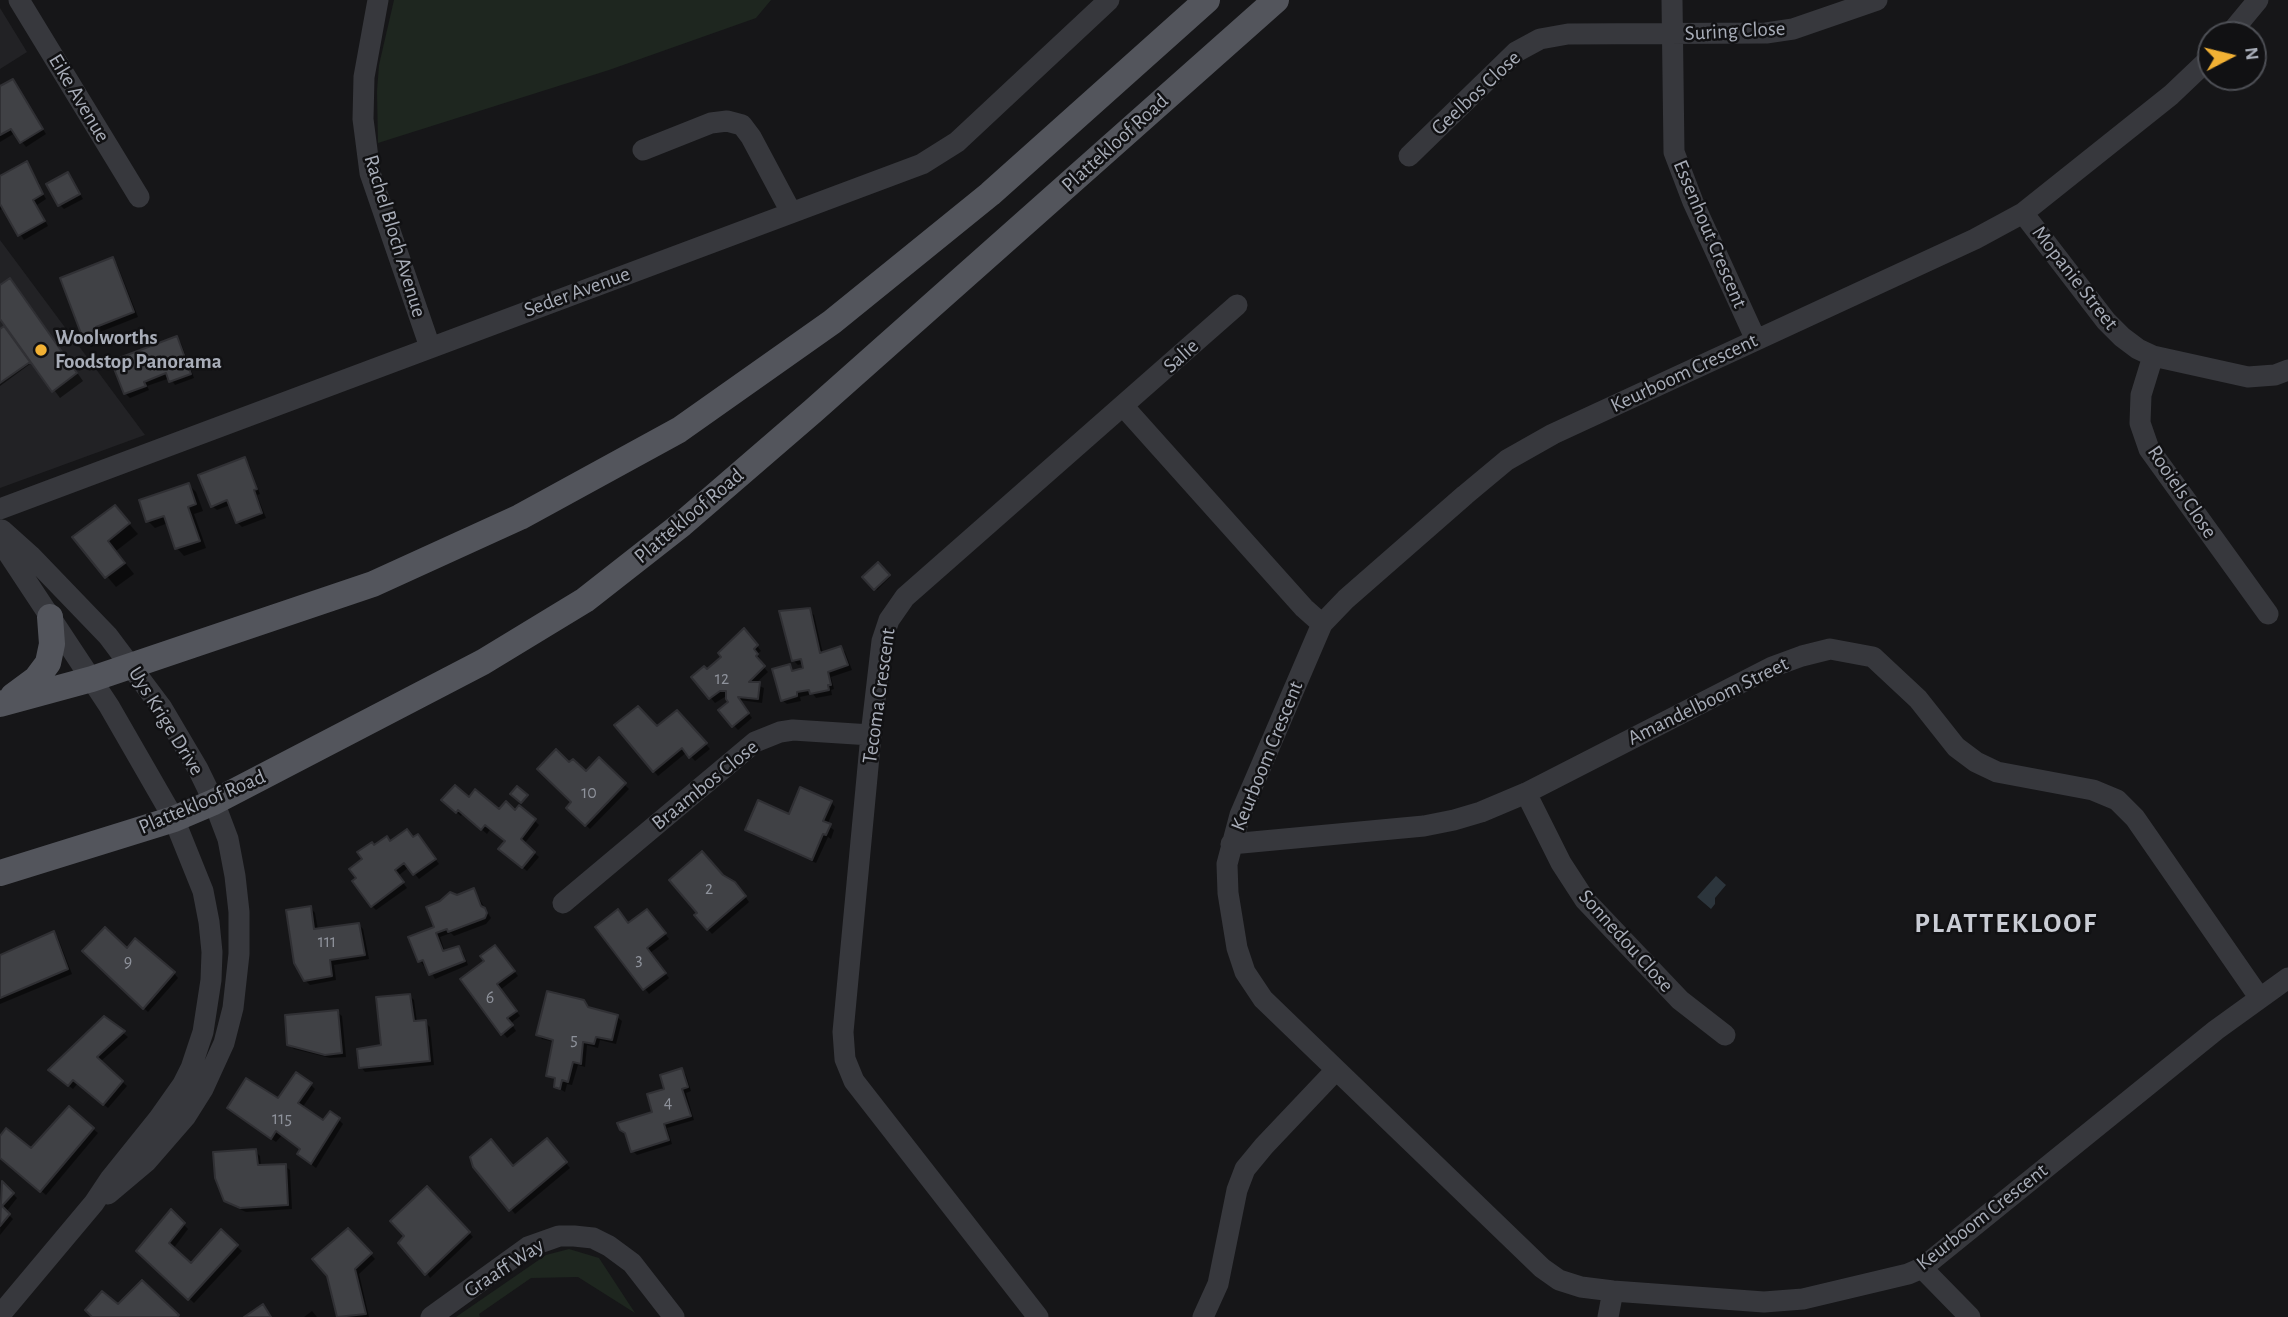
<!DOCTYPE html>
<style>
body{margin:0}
#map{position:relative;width:2288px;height:1317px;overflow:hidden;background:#161618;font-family:"Alegreya Sans",sans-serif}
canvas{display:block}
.north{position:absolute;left:2197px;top:21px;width:70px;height:70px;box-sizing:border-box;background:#111113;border:2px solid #4d4f55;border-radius:50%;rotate:83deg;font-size:19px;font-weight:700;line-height:28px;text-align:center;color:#a8adb8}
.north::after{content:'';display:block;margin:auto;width:24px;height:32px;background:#f2b134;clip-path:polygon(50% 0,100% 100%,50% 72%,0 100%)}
</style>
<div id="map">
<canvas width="2288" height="1317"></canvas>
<div class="north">N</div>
</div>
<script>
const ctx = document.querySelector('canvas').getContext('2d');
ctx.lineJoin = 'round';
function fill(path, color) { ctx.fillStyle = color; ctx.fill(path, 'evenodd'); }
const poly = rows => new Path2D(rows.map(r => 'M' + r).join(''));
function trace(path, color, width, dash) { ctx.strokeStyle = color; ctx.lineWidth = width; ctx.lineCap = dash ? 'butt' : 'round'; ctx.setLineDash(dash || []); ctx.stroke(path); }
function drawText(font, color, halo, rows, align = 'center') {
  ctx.font = font + ' "Alegreya Sans",sans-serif'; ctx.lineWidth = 5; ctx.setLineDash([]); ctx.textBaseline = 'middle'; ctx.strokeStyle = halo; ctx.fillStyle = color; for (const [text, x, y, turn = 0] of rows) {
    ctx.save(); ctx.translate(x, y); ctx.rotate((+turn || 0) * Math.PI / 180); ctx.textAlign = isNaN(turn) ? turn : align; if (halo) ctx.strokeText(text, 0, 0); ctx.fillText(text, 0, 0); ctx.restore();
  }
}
fill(poly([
 [0,8,27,52,0,69],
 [0,240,145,435,0,488]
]), '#222225');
fill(poly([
 [394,0,771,0,756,18,609,70,378,143,377,91,379,65],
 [569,1249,599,1258,635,1313,578,1277,531,1278,479,1314,480,1317,456,1317,546,1255]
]), '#1e261f');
fill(poly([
 [1716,876,1726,885,1715,898,1715,904,1711,909,1697,897]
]), '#2c353c');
fill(poly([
 [12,81,46,134,26,147,15,133,0,142,0,89],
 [26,163,40,184,38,185,46,199,37,205,48,226,24,240,4,208,0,210,0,178],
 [68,174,83,199,64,209,60,205],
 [112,259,117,264,138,317,100,332,104,342,91,347,87,343],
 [0,287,17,288,83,381,60,398,19,342,16,344,30,364,0,386,0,331,4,328,11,335,13,334,0,316],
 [177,338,181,343,194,378,175,385,170,378,147,386,149,390,130,398,125,393],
 [244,459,249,464,260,494,257,495,266,518,242,527,237,522,230,505,217,510,212,506],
 [189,485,196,492,203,511,194,514,206,548,184,556,177,548,168,523,155,528,148,521],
 [124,518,138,534,116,551,134,574,116,587,74,537],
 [878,564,890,577,877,590,864,577],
 [809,610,814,615,823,654,841,648,845,652,852,670,831,677,834,689,831,690,832,695,816,698,813,694,800,697,801,701,787,704,782,700,789,666,794,671,805,669,804,663,798,665,793,660],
 [749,635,761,651,757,654,761,660,759,662,768,672,755,684,764,688,762,703,739,700,752,718,738,730,721,711,731,702,728,695,715,703,693,677,707,671],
 [682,716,710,749,695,761,687,752,658,776,617,726,657,728],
 [599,760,629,789,590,829,568,808,574,802,586,773],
 [469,800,499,812,515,812,535,821,539,825,524,844,539,857,527,871,505,853,507,842,491,828,487,834,463,813,461,816,448,805],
 [831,802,835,807,827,825,834,830,831,839,828,837,816,863,751,834,747,829],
 [413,839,422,841,439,864,419,879,409,867,398,876,407,888,376,910,372,906,375,847],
 [723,877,740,889,749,902,712,934,696,916],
 [474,890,491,918,486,924,454,936,451,933,440,937,445,952,459,948,463,952,468,965,435,979,427,964,424,966,420,961,436,928,457,897],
 [311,908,315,913,318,930,359,925,363,929,369,959,334,965,336,980,310,985,305,980],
 [652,916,669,939,650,953,669,978,649,994,598,927,629,925],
 [54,933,58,938,72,974,0,1004,0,957],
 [84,951,174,973,178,978,148,1012],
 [499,952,518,976,500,990,520,1016,511,1023,516,1031,507,1038,462,980],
 [409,995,414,1000,417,1023,425,1022,430,1027,434,1065,365,1072,361,1067,383,1046],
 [583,1001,590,1010,617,1017,622,1021,616,1044,600,1040,598,1048,587,1045,585,1067,578,1065,572,1085,567,1084,565,1092,555,1086,557,1081,548,1075,554,1042,542,1039,538,1035],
 [337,1012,342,1016,346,1057,330,1058,294,1049,289,1045],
 [104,1018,128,1037,100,1062,127,1086,108,1108,78,1083,73,1089,54,1074],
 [682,1070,686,1075,691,1091,686,1093,694,1120,667,1128,672,1144,637,1155,633,1151,666,1090],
 [310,1084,315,1089,302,1108,324,1122,339,1120,343,1124,316,1168,303,1158,302,1149,282,1135,276,1142,234,1113,279,1101],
 [69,1108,98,1133,46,1195,0,1157,0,1139,31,1151],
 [552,1145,570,1168,515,1214,511,1209],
 [255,1151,260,1156,261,1167,285,1166,290,1170,292,1209,246,1212,231,1205,225,1200],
 [2,1183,17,1198,6,1212,13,1219,0,1235],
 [427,1188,473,1237,430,1278,406,1236],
 [171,1212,188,1229,173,1249,191,1265,221,1232,242,1251,194,1303,138,1251],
 [348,1230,375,1259,359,1274,369,1317,338,1317,329,1275],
 [312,1311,317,1317,304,1317]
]), '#0007');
const building = poly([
 [13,79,43,129,20,143,11,129,0,135,0,86,13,79],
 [27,161,43,194,33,200,45,221,18,236,0,204,0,176,27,161],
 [68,172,80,194,58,206,46,184,68,172],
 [113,257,134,312,96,327,100,338,85,344,60,278,113,257],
 [10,278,77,373,52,392,0,319,0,285,10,278],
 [4,326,30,362,0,383,0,329,4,326],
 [177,336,191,374,169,382,166,373,144,382,146,386,124,394,111,361,177,336],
 [245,457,257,489,254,490,262,513,236,523,227,500,211,507,198,475,245,457],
 [189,483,196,504,188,507,200,541,175,549,164,516,146,522,139,500,189,483],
 [115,505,130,523,108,541,125,563,105,578,72,537,115,505],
 [878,562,890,575,874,590,862,577,878,562],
 [810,608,820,653,841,646,848,665,828,672,831,685,828,685,829,690,810,694,809,690,797,692,797,696,781,701,772,669,790,664,792,671,803,668,801,659,792,661,779,611,810,608],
 [744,628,758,645,754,649,758,654,756,656,765,666,749,682,760,682,758,699,738,697,749,713,732,727,718,710,728,702,726,699,726,691,720,691,709,699,691,677,704,666,707,669,721,657,718,653,744,628],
 [638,706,657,726,677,710,707,743,689,758,682,748,653,772,614,725,638,706],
 [556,749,569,762,573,759,586,771,599,757,626,783,585,826,566,808,571,802,537,769,556,749],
 [455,785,469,797,475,789,499,809,506,801,515,810,519,805,536,819,521,839,535,852,522,868,498,849,505,841,485,825,481,830,458,810,456,813,441,800,455,785],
 [517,786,528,795,521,803,510,794,517,786],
 [800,787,832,801,823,821,831,824,826,835,823,834,812,860,745,830,758,800,789,814,800,787],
 [407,829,413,837,418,834,436,859,413,875,404,863,395,870,404,882,371,907,352,881,356,878,349,869,362,859,357,852,372,842,374,845,387,836,390,841,407,829],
 [702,851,723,875,735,882,746,896,707,930,694,915,697,913,669,880,702,851],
 [474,888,481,906,485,908,487,913,485,918,448,932,447,929,436,933,443,951,459,946,465,961,429,975,423,960,418,962,408,937,434,927,426,907,440,901,450,892,457,895,474,888],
 [311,906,314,929,359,923,365,955,330,960,332,976,304,981,294,963,286,910,311,906],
 [618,909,628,923,647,909,666,933,647,948,666,973,643,990,595,927,618,909],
 [105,927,127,948,135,938,175,972,143,1009,82,951,105,927],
 [54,931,68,969,0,998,0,955,54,931],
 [495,945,515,971,497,984,517,1011,507,1018,513,1025,501,1035,460,979,484,961,480,956,495,945],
 [547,991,584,1000,588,1007,618,1015,612,1040,596,1037,594,1044,583,1042,581,1064,573,1062,568,1082,562,1080,560,1089,554,1087,555,1078,546,1076,553,1040,536,1035,547,991],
 [410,994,414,1021,426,1020,430,1061,359,1068,357,1049,381,1045,376,997,410,994],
 [338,1010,342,1053,325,1055,287,1045,285,1015,338,1010],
 [104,1016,125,1031,97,1057,123,1081,103,1105,73,1080,68,1086,48,1070,104,1016],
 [682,1068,688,1087,682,1089,691,1116,664,1124,669,1140,631,1152,625,1133,620,1130,617,1123,652,1112,647,1094,664,1089,660,1075,682,1068],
 [296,1072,312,1083,298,1103,323,1120,330,1111,340,1118,311,1164,297,1154,300,1149,276,1131,271,1139,227,1108,246,1078,278,1098,296,1072],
 [69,1106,94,1128,40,1192,0,1158,0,1136,6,1128,31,1148,69,1106],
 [547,1138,567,1162,509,1211,473,1167,470,1157,491,1139,513,1166,547,1138],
 [256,1149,258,1165,286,1164,288,1205,240,1208,224,1201,215,1178,213,1152,256,1149],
 [2,1181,14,1193,2,1206,10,1214,0,1226,2,1181],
 [427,1186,470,1232,425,1275,398,1243,404,1236,390,1221,427,1186],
 [171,1209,185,1223,169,1243,191,1263,221,1229,238,1245,188,1300,136,1251,171,1209],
 [348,1228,372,1253,355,1269,366,1314,337,1317,327,1276,312,1259,348,1228],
 [142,1280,179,1315,177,1317,92,1317,85,1310,102,1291,118,1304,142,1280],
 [263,1304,271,1317,244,1317,263,1304]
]);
fill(building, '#404145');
trace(building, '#303034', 2);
trace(poly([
 [19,0,139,197],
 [378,0,364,77,363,119,370,173,430,347],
 [1672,0,1674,152,1693,202,1756,340],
 [2229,35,2258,0],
 [2211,57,2171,95,2023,213,1975,239,1553,434,1507,460,1465,495,1346,599,1322,624,1240,815,1227,864,1228,893,1237,948,1245,972,1263,999,1542,1268,1559,1280,1581,1287,1613,1291,1764,1302,1803,1299,1908,1274,1922,1268,2216,1030,2288,978],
 [643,150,711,123,727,121,742,125,751,137,791,212],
 [1409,156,1516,52,1540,39,1568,34,1766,33,1793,29,1877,0],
 [2023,213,2106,321,2122,337,2138,349,2153,356,2248,377,2275,375,2288,370],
 [2153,356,2141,395,2140,423,2149,449,2268,614],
 [1124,407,1304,608,1322,624],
 [0,509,922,164,957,142,1109,0],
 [2,530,31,556,108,636,162,708,198,769,214,802,228,839,235,876,239,912,239,954,233,1008,224,1043,203,1089,186,1116,146,1162,108,1194],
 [0,541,109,706,174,819,203,891,209,922,212,952,211,980,203,1032,191,1068,183,1084,159,1118,110,1179,94,1203,0,1315],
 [1526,793,1561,863,1585,900,1680,1000,1725,1035],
 [1231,844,1424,826,1454,820,1481,812,1526,793,1772,667,1802,656,1830,649,1873,657,1918,699,1956,747,1976,762,1997,772,2093,790,2117,800,2135,818,2259,997],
 [563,903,755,742,780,732,793,730,871,735],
 [1922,1268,1970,1317],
 [431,1317,528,1247,559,1236,574,1236,593,1238,609,1246,632,1263,674,1317],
 [1038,1317,854,1081,845,1059,843,1032,871,735,882,641,889,620,905,597,1237,305],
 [1203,1317,1218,1284,1237,1190,1245,1169,1264,1146,1336,1070],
 [1608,1317,1613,1291]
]), '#37383d', 21);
trace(poly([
 [13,696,36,679,48,663,52,644,50,617],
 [0,704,92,679,373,584,520,517,679,430,832,322,990,194,1207,0],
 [0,873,174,819,214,802,483,662,585,600,682,524,813,411,1276,0]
]), '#53555c', 26);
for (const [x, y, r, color] of [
 [41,350,7,"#f2b134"]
]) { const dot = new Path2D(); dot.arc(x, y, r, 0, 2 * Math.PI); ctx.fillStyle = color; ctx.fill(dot); trace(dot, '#111113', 2.5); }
drawText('18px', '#8e929b', null, [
 ["12",722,679],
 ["10",589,793],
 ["2",709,889],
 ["111",327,942],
 ["3",639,960],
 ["9",128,962],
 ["6",490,998],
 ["5",574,1040],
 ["4",668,1103],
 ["115",282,1119]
]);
drawText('21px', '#a8adb8', '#111113', [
 ["Suring Close",1735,31,-3],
 ["Geelbos Close",1476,93,-43],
 ["Eike Avenue",79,98,59],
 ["Plattekloof Road",1115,143,-42],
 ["Essenhout Crescent",1710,234,67],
 ["Rachel Bloch Avenue",395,236,73],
 ["Mopanie Street",2075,278,52],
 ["Seder Avenue",577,292,-20],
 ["Salie",1181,356,-42],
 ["Keurboom Crescent",1684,373,-25],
 ["Rooiels Close",2182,492,56],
 ["Plattekloof Road",689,516,-40],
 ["Tecoma Crescent",879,696,-82],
 ["Amandelboom Street",1708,701,-26],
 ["Uys Krige Drive",166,721,58],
 ["Keurboom Crescent",1267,756,-68],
 ["Braambos Close",705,785,-39],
 ["Plattekloof Road",202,802,-23],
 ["Sonnedou Close",1626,941,48],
 ["Keurboom Crescent",1982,1217,-38],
 ["Graaff Way",504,1268,-33]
]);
drawText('bold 21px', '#a8adb8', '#111113', [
 ["Woolworths",55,338],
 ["Foodstop Panorama",55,362]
], 'left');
ctx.letterSpacing = '2px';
drawText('bold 28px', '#c9ccd4', '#111113', [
 ["PLATTEKLOOF",2006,924]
]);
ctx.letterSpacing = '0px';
</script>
